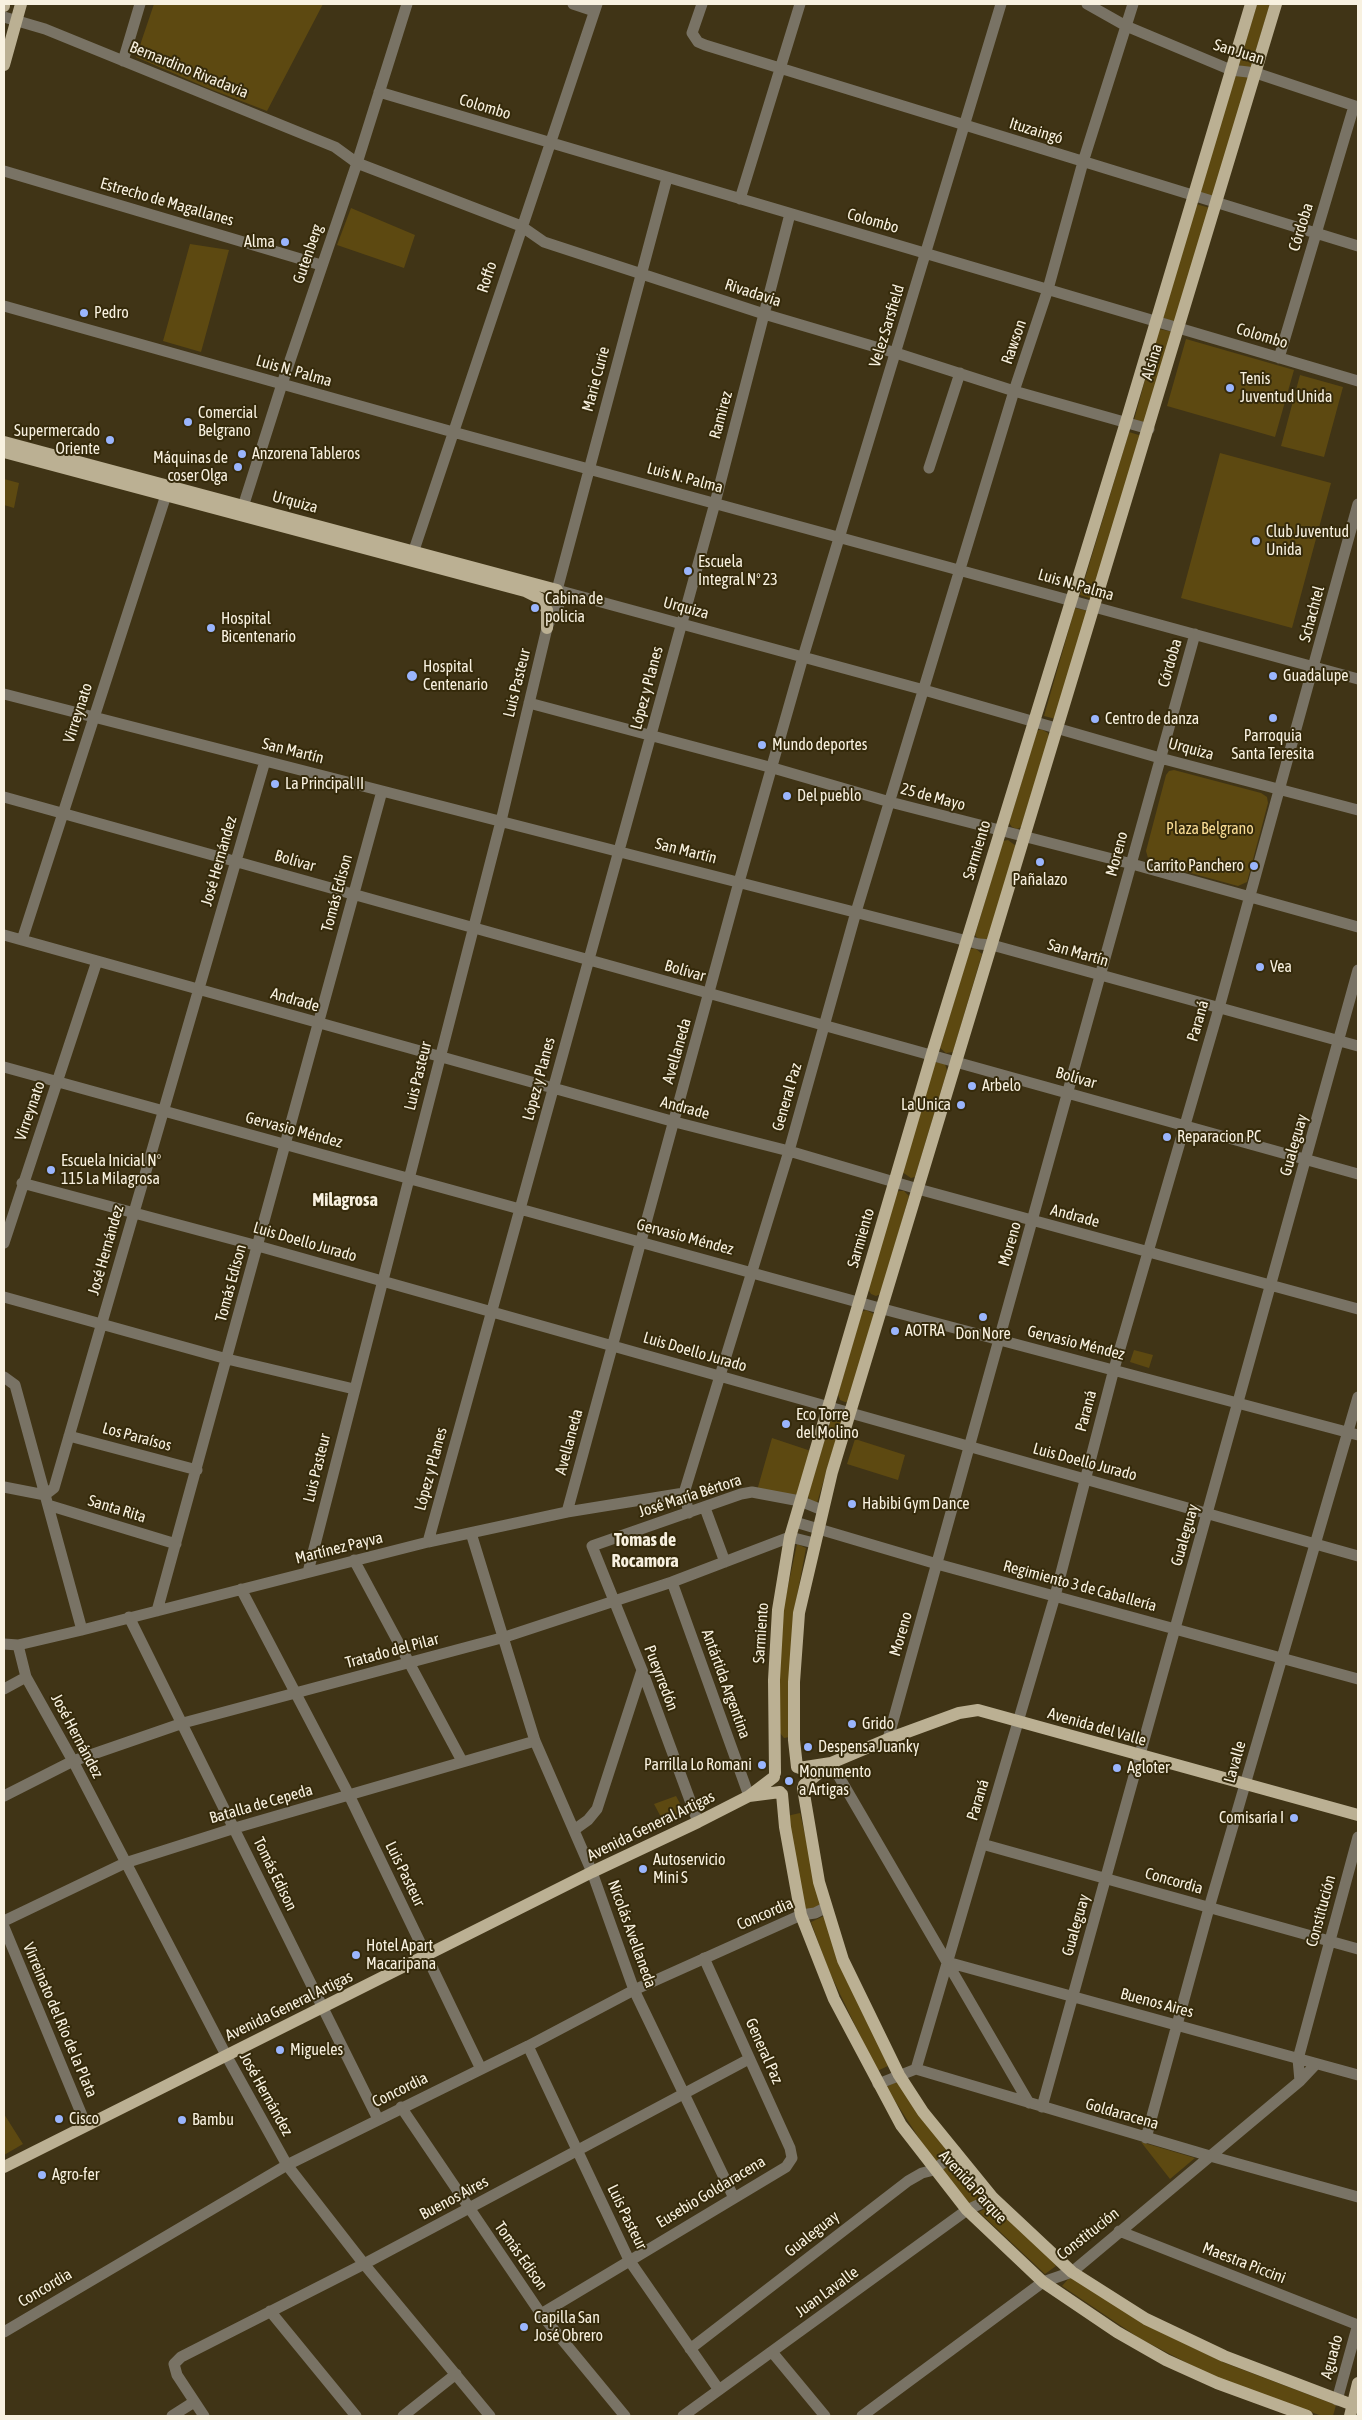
<!DOCTYPE html>
<meta charset="utf-8">
<style>
body{margin:0}
#map{position:relative;width:1362px;height:2420px;overflow:hidden;background:#403416;font-family:"Asap Condensed",sans-serif}
canvas{display:block}
.frame{position:absolute;inset:0;border:5px solid #f8f1e0;pointer-events:none}
</style>
<div id="map">
<canvas width="1362" height="2420"></canvas>
<div class="frame"></div>
</div>
<script>
const ctx = document.querySelector('canvas').getContext('2d');
ctx.lineJoin = 'round';
function fill(path, color) { ctx.fillStyle = color; ctx.fill(path, 'evenodd'); }
const poly = rows => new Path2D(rows.map(r => 'M' + r).join(''));
function trace(path, color, width, dash) { ctx.strokeStyle = color; ctx.lineWidth = width; ctx.lineCap = dash ? 'butt' : 'round'; ctx.setLineDash(dash || []); ctx.stroke(path); }
function drawText(font, color, halo, rows, align = 'center') {
  ctx.font = font + ' "Asap Condensed",sans-serif'; ctx.lineWidth = 4; ctx.setLineDash([]); ctx.textBaseline = 'middle'; ctx.strokeStyle = halo; ctx.fillStyle = color; for (const [text, x, y, turn = 0] of rows) {
    ctx.save(); ctx.translate(x, y); ctx.rotate((+turn || 0) * Math.PI / 180); ctx.textAlign = isNaN(turn) ? turn : align; if (halo) ctx.strokeText(text, 0, 0); ctx.fillText(text, 0, 0); ctx.restore();
  }
}
fill(poly([
 [154,4,323,4,267,111,205,87,136,57],
 [1257,4,1270,4,1250,69,1239,65],
 [1236,73,1249,76,1213,197,1200,193],
 [1196,204,1210,208,1175,322,1163,318],
 [351,208,415,235,404,268,337,245],
 [190,244,229,250,201,352,163,341],
 [1159,329,1173,332,1146,423,1134,420],
 [1186,339,1294,370,1275,437,1167,406],
 [1300,375,1343,387,1324,457,1281,446],
 [1129,432,1142,436,1092,599,1080,595],
 [1220,453,1331,483,1292,628,1181,598],
 [4,479,19,483,14,508,4,505],
 [1075,608,1088,611,1056,719,1044,716],
 [1041,729,1048,733,1049,737,1021,827,1017,829,1012,827,1009,823,1037,731],
 [1174,770,1261,793,1267,797,1268,803,1247,882,1238,886,1154,863,1148,858,1146,851,1166,775,1169,771],
 [1008,840,1016,846,988,939,978,939,975,935,1003,841],
 [975,948,982,954,953,1052,946,1053,940,1048,970,949],
 [937,1062,945,1064,947,1071,915,1177,911,1178,902,1172,935,1063],
 [899,1191,904,1191,909,1196,881,1294,876,1296,871,1294,868,1289,896,1193],
 [866,1310,874,1314,848,1402,845,1402,840,1400,838,1394,862,1312],
 [1134,1350,1153,1355,1149,1368,1130,1362],
 [836,1415,842,1419,817,1503,809,1500,808,1495,831,1419],
 [772,1438,811,1451,799,1495,756,1494],
 [855,1439,905,1455,898,1480,847,1464],
 [797,1544,806,1548,794,1612,790,1737,784,1738,780,1733,778,1680,783,1610],
 [676,1796,684,1811,663,1821,654,1804],
 [800,1813,821,1906,806,1912,787,1816],
 [824,1916,888,2066,877,2071,828,1969,811,1922],
 [898,2081,947,2151,935,2163,886,2087],
 [4,2114,23,2144,4,2155],
 [1141,2142,1195,2158,1170,2179],
 [954,2160,984,2193,970,2205,941,2170],
 [992,2205,1054,2263,1056,2266,1045,2274,979,2212],
 [1071,2276,1144,2324,1225,2363,1336,2405,1333,2416,1322,2416,1218,2379,1139,2338,1062,2286]
]), '#5d4911');
trace(poly([
 [573,4,594,11],
 [702,4,692,33,698,42,705,45,1358,246],
 [1087,4,1126,26,1231,70,1256,73,1358,107],
 [4,17,45,29,335,147,357,163,521,226,544,242,764,314,896,353,1014,391,1149,429],
 [123,61,140,4],
 [379,92,1358,381],
 [4,171,321,265],
 [740,199,800,4],
 [4,306,453,432,1358,679],
 [1279,358,1354,106],
 [929,468,960,373],
 [241,513,282,384,357,163,407,4],
 [411,559,597,4],
 [557,590,924,690,1160,758,1358,810],
 [557,590,667,178],
 [4,694,979,944,992,945,1358,1046],
 [529,703,773,768,890,802,1132,864,1358,927],
 [4,797,1358,1174],
 [4,935,675,1122,789,1151,918,1189,1358,1309],
 [22,940,166,495],
 [4,1067,883,1309,1358,1435],
 [22,1183,258,1246,1358,1556],
 [4,1243,97,961],
 [4,1297,227,1359,354,1389],
 [4,1377,15,1385,82,1630],
 [69,1436,197,1470],
 [4,1487,45,1495],
 [45,1495,54,1488,265,761],
 [48,1505,176,1544],
 [705,1508,725,1562],
 [567,1512,739,882,803,657,1001,4],
 [689,1513,684,1493,789,1151,856,912,1014,391,1048,289,1083,162,1133,4],
 [795,1522,937,1564,1358,1679],
 [471,1533,535,1741,592,1872,634,1990,734,2198],
 [428,1542,715,503,790,214],
 [354,1560,462,1761],
 [308,1572,501,821,547,628,553,613,558,608,560,598,557,590],
 [672,1582,749,1796],
 [241,1589,349,1795,481,2069],
 [157,1611,382,791],
 [129,1617,378,2119],
 [4,1644,18,1645,82,1630,428,1542,567,1512,684,1493],
 [18,1645,26,1677,73,1761,226,2055,287,2165,364,2264,490,2416],
 [4,1689,26,1677],
 [888,1739,1195,634],
 [831,1763,1029,2103],
 [4,1796,73,1761,183,1723,505,1637,672,1582,790,1537,814,1543],
 [698,1822,642,1670,592,1546,741,1494,752,1492,800,1501,822,1510],
 [574,1830,588,1820,597,1809,642,1670],
 [982,1844,1358,1949],
 [4,1921,125,1863,235,1828,535,1741],
 [4,1927,86,2125],
 [947,1962,1358,2075],
 [528,2046,629,2260,719,2390],
 [916,2069,1055,1596,1114,1369,1219,1008,1358,504],
 [1300,2081,1298,2059,1358,1837],
 [878,2084,916,2069,1210,2156,1358,2197],
 [401,2107,541,2314,625,2416],
 [1042,2107,1358,970],
 [1146,2138,1209,1908,1358,1397],
 [1119,2231,1358,2325],
 [270,2311,356,2416],
 [541,2314,786,2167,792,2158,790,2148,704,1958],
 [4,2332,287,2165,528,2046,634,1990,801,1915,815,1913,825,1908],
 [690,2349,908,2181,922,2173,934,2170,956,2152],
 [772,2352,825,2416],
 [1337,2400,1358,2324],
 [172,2416,194,2402],
 [204,2416,177,2375,174,2364,181,2357,364,2264,749,2059],
 [403,2416,456,2374],
 [683,2416,967,2210,993,2198],
 [862,2416,1043,2282,1072,2272,1300,2081,1316,2064]
]), '#797365', 11);
trace(poly([
 [4,6,4,4],
 [4,65,21,4],
 [4,442,557,590],
 [4,452,525,591,539,598,547,610,547,628],
 [797,1767,794,1740,794,1682,799,1613,832,1472,1276,4],
 [799,1768,831,1763],
 [775,1773,774,1680,778,1610,790,1537,932,1054,1126,422,1251,4],
 [804,1785,831,1763,888,1739,959,1713,978,1710,1358,1815],
 [803,1788,819,1882,843,1960,899,2075,923,2112,993,2198,1072,2272,1146,2319,1224,2356,1358,2407],
 [782,1794,785,1827,801,1915,834,1999,901,2125,967,2210,1043,2282,1117,2332,1166,2360,1217,2383,1307,2416],
 [749,1796,780,1792],
 [4,2167,592,1872,698,1822,749,1796,774,1777],
 [1350,2416,1358,2383]
]), '#bbb093', 12);
for (const [x, y, r, color] of [
 [285,242,5,"#9ab5fd"],
 [84,313,5,"#9ab5fd"],
 [1230,388,5,"#9ab5fd"],
 [188,422,5,"#9ab5fd"],
 [110,440,5,"#9ab5fd"],
 [242,454,5,"#9ab5fd"],
 [238,467,5,"#9ab5fd"],
 [1256,541,5,"#9ab5fd"],
 [688,571,5,"#9ab5fd"],
 [535,608,5,"#9ab5fd"],
 [211,628,5,"#9ab5fd"],
 [412,676,6,"#9ab5fd"],
 [1273,676,5,"#9ab5fd"],
 [1273,718,5,"#9ab5fd"],
 [1095,719,5,"#9ab5fd"],
 [762,745,5,"#9ab5fd"],
 [275,784,5,"#9ab5fd"],
 [787,796,5,"#9ab5fd"],
 [1040,862,5,"#9ab5fd"],
 [1254,866,5,"#9ab5fd"],
 [1260,967,5,"#9ab5fd"],
 [972,1086,5,"#9ab5fd"],
 [961,1105,5,"#9ab5fd"],
 [1167,1137,5,"#9ab5fd"],
 [51,1170,5,"#9ab5fd"],
 [983,1317,5,"#9ab5fd"],
 [895,1331,5,"#9ab5fd"],
 [786,1424,5,"#9ab5fd"],
 [852,1504,5,"#9ab5fd"],
 [852,1724,5,"#9ab5fd"],
 [808,1747,5,"#9ab5fd"],
 [762,1765,5,"#9ab5fd"],
 [1117,1768,5,"#9ab5fd"],
 [789,1781,5,"#9ab5fd"],
 [1294,1818,5,"#9ab5fd"],
 [643,1869,5,"#9ab5fd"],
 [356,1955,5,"#9ab5fd"],
 [280,2050,5,"#9ab5fd"],
 [59,2119,5,"#9ab5fd"],
 [182,2120,5,"#9ab5fd"],
 [42,2175,5,"#9ab5fd"],
 [524,2327,5,"#9ab5fd"]
]) { const dot = new Path2D(); dot.arc(x, y, r, 0, 2 * Math.PI); ctx.fillStyle = color; ctx.fill(dot); trace(dot, '#352a0b', 2); }
drawText('16px', '#f8f1e0', '#352a0b', [
 ["San Juan",1239,52,17],
 ["Bernardino Rivadavia",189,70,22],
 ["Colombo",485,107,17],
 ["Ituzaingó",1036,131,17],
 ["Estrecho de Magallanes",167,202,16],
 ["Colombo",873,221,16],
 ["Córdoba",1301,227,-73],
 ["Gutenberg",308,254,-71],
 ["Roffo",487,277,-72],
 ["Rivadavia",753,293,18],
 ["Velez Sarsfield",887,326,-73],
 ["Colombo",1262,336,17],
 ["Rawson",1014,342,-71],
 ["Alsina",1152,362,-73],
 ["Luis N. Palma",294,371,16],
 ["Marie Curie",596,379,-75],
 ["Ramirez",721,415,-75],
 ["Luis N. Palma",685,478,15],
 ["Urquiza",295,502,15],
 ["Luis N. Palma",1076,585,16],
 ["Urquiza",686,608,15],
 ["Schachtel",1312,614,-75],
 ["Córdoba",1170,663,-74],
 ["Luis Pasteur",517,683,-76],
 ["López y Planes",647,688,-75],
 ["Virreynato",78,713,-72],
 ["Urquiza",1191,749,15],
 ["San Martín",293,751,14],
 ["25 de Mayo",933,797,15],
 ["Sarmiento",977,850,-73],
 ["San Martín",686,851,14],
 ["Moreno",1117,854,-75],
 ["José Hernández",219,861,-74],
 ["Bolívar",295,861,16],
 ["Tomás Edison",337,893,-75],
 ["San Martín",1078,953,16],
 ["Bolívar",685,971,16],
 ["Andrade",295,1000,16],
 ["Paraná",1198,1021,-74],
 ["Avellaneda",677,1051,-74],
 ["Luis Pasteur",418,1076,-76],
 ["Bolívar",1076,1078,16],
 ["López y Planes",539,1079,-75],
 ["General Paz",787,1097,-74],
 ["Andrade",685,1108,15],
 ["Virreynato",30,1111,-71],
 ["Gervasio Méndez",294,1130,15],
 ["Gualeguay",1294,1145,-74],
 ["Andrade",1075,1216,15],
 ["Gervasio Méndez",685,1237,15],
 ["Sarmiento",861,1238,-74],
 ["Luis Doello Jurado",305,1242,16],
 ["Moreno",1010,1244,-74],
 ["José Hernández",106,1250,-74],
 ["Tomás Edison",231,1283,-75],
 ["Gervasio Méndez",1076,1343,14],
 ["Luis Doello Jurado",695,1352,16],
 ["Paraná",1086,1411,-75],
 ["Los Paraísos",137,1437,15],
 ["Avellaneda",569,1442,-75],
 ["Luis Doello Jurado",1085,1462,15],
 ["Luis Pasteur",317,1468,-76],
 ["López y Planes",431,1469,-75],
 ["José María Bértora",690,1496,-18],
 ["Santa Rita",117,1509,17],
 ["Gualeguay",1185,1535,-74],
 ["Martínez Payva",339,1548,-14],
 ["Regimiento 3 de Caballería",1080,1586,15],
 ["Sarmiento",761,1633,-86],
 ["Moreno",901,1634,-74],
 ["Tratado del Pilar",392,1651,-15],
 ["Pueyrredón",661,1678,69],
 ["Antártida Argentina",726,1684,70],
 ["Avenida del Valle",1097,1727,16],
 ["José Hernández",77,1736,62],
 ["Lavalle",1235,1762,-74],
 ["Paraná",978,1800,-73],
 ["Batalla de Cepeda",261,1804,-16],
 ["Avenida General Artigas",651,1826,-26],
 ["Tomás Edison",275,1874,64],
 ["Luis Pasteur",405,1874,64],
 ["Concordia",1174,1881,16],
 ["Constitución",1321,1911,-75],
 ["Concordia",765,1914,-23],
 ["Gualeguay",1076,1925,-74],
 ["Nicolás Avellaneda",632,1934,70],
 ["Buenos Aires",1157,2003,15],
 ["Avenida General Artigas",289,2006,-26],
 ["Virreinato del Río de la Plata",60,2020,67],
 ["General Paz",764,2051,66],
 ["Concordia",400,2090,-26],
 ["José Hernández",266,2094,61],
 ["Goldaracena",1122,2114,16],
 ["Avenida Parque",973,2187,48],
 ["Eusebio Goldaracena",711,2192,-31],
 ["Buenos Aires",454,2198,-28],
 ["Luis Pasteur",627,2217,64],
 ["Gualeguay",812,2234,-38],
 ["Constitución",1088,2234,-38],
 ["Tomás Edison",521,2256,55],
 ["Maestra Piccini",1244,2263,21],
 ["Concordia",45,2288,-31],
 ["Juan Lavalle",827,2292,-36],
 ["Aguado",1332,2357,-75]
]);
drawText('16px', '#f8f1e0', '#352a0b', [
 ["Alma",275,242,"right"],
 ["Pedro",94,313],
 ["Tenis",1240,379],
 ["Juventud Unida",1240,397],
 ["Comercial",198,413],
 ["Belgrano",198,431],
 ["Supermercado",100,431,"right"],
 ["Oriente",100,449,"right"],
 ["Anzorena Tableros",252,454],
 ["Máquinas de",228,458,"right"],
 ["coser Olga",228,476,"right"],
 ["Club Juventud",1266,532],
 ["Unida",1266,550],
 ["Escuela",698,562],
 ["Integral N° 23",698,580],
 ["Cabina de",545,599],
 ["policia",545,617],
 ["Hospital",221,619],
 ["Bicentenario",221,637],
 ["Hospital",423,667],
 ["Centenario",423,685],
 ["Guadalupe",1283,676],
 ["Centro de danza",1105,719],
 ["Parroquia",1273,736,"center"],
 ["Santa Teresita",1273,754,"center"],
 ["Mundo deportes",772,745],
 ["La Principal II",285,784],
 ["Del pueblo",797,796],
 ["Carrito Panchero",1244,866,"right"],
 ["Pañalazo",1040,880,"center"],
 ["Vea",1270,967],
 ["Arbelo",982,1086],
 ["La Unica",951,1105,"right"],
 ["Reparacion PC",1177,1137],
 ["Escuela Inicial Nº",61,1161],
 ["115 La Milagrosa",61,1179],
 ["AOTRA",905,1331],
 ["Don Nore",983,1334,"center"],
 ["Eco Torre",796,1415],
 ["del Molino",796,1433],
 ["Habibi Gym Dance",862,1504],
 ["Grido",862,1724],
 ["Despensa Juanky",818,1747],
 ["Parrilla Lo Romani",752,1765,"right"],
 ["Agloter",1127,1768],
 ["Monumento",799,1772],
 ["a Artigas",799,1790],
 ["Comisaría I",1284,1818,"right"],
 ["Autoservicio",653,1860],
 ["Mini S",653,1878],
 ["Hotel Apart",366,1946],
 ["Macaripana",366,1964],
 ["Migueles",290,2050],
 ["Cisco",69,2119],
 ["Bambu",192,2120],
 ["Agro-fer",52,2175],
 ["Capilla San",534,2318],
 ["José Obrero",534,2336]
], 'left');
drawText('16px', '#fadd95', '#352a0b', [
 ["Plaza Belgrano",1210,829]
]);
drawText('bold 18px', '#f8f1e0', '#352a0b', [
 ["Milagrosa",345,1200],
 ["Tomas de",645,1540],
 ["Rocamora",645,1561]
]);
</script>
